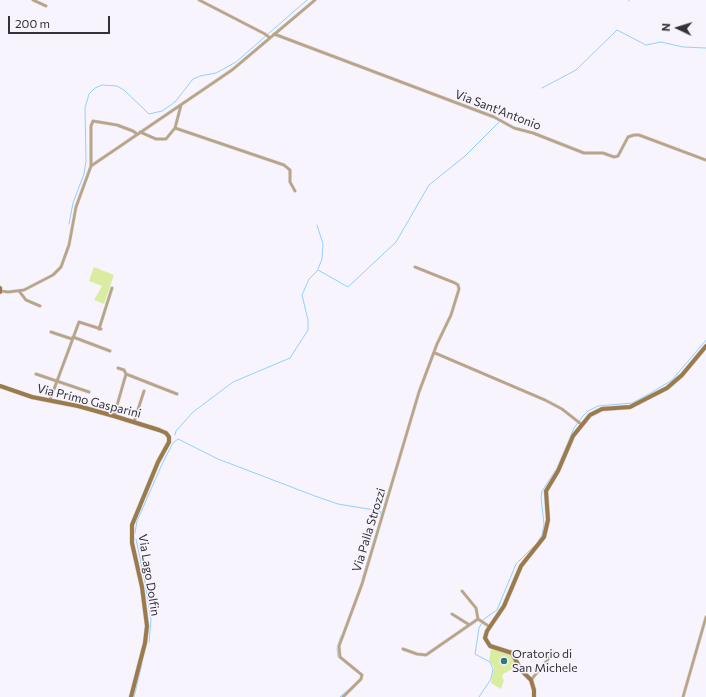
<!DOCTYPE html>
<style>
body{margin:0}
#map{position:relative;width:706px;height:697px;overflow:hidden;background:#f7f4fd;font-family:Commissioner,sans-serif}
canvas{display:block}
.north{position:absolute;left:658px;top:8px;width:40px;height:40px;-webkit-text-stroke:3px #f7f4fd;paint-order:stroke;rotate:274deg;font-size:11px;font-weight:700;line-height:16px;text-align:center;color:#343238}
.north::after{content:'';display:block;margin:auto;width:14px;height:18px;background:#343238;clip-path:polygon(50% 0,100% 100%,50% 72%,0 100%)}
.scale{position:absolute;left:8px;top:16px;width:102px;height:18px;box-sizing:border-box;border:2px solid #343238;border-top:0;padding-left:5px;font-size:12px;line-height:14px;white-space:nowrap;color:#343238;-webkit-text-stroke:3px #f7f4fd;paint-order:stroke}
</style>
<div id="map">
<canvas width="706" height="697"></canvas>
<div class="north">N</div>
<div class="scale">200 m</div>
</div>
<script>
const ctx = document.querySelector('canvas').getContext('2d');
ctx.lineJoin = 'round';
function fill(path, color) { ctx.fillStyle = color; ctx.fill(path, 'evenodd'); }
const poly = rows => new Path2D(rows.map(r => 'M' + r).join(''));
function trace(path, color, width, dash) { ctx.strokeStyle = color; ctx.lineWidth = width; ctx.lineCap = dash ? 'butt' : 'round'; ctx.setLineDash(dash || []); ctx.stroke(path); }
function drawText(font, color, halo, rows, align = 'center') {
  ctx.font = font + ' Commissioner,sans-serif'; ctx.lineWidth = 3; ctx.setLineDash([]); ctx.textBaseline = 'middle'; ctx.strokeStyle = halo; ctx.fillStyle = color; for (const [text, x, y, turn = 0] of rows) {
    ctx.save(); ctx.translate(x, y); ctx.rotate((+turn || 0) * Math.PI / 180); ctx.textAlign = isNaN(turn) ? turn : align; if (halo) ctx.strokeText(text, 0, 0); ctx.fillText(text, 0, 0); ctx.restore();
  }
}
fill(poly([
 [94,267,114,275,104,304,94,300,102,286,89,281],
 [491,649,505,652,512,656,516,667,503,674,502,678,504,680,501,689,491,683,494,667,489,660]
]), '#daec9f');
trace(poly([
 [629,1,629,0],
 [542,88,576,70,617,30,646,45,661,42,683,47,706,48],
 [69,224,73,203,84,174,86,161,85,108,89,94,95,88,102,85,117,86,124,90,149,114,162,111,175,102,193,79,200,76,216,73,236,62,307,0],
 [317,225,323,244,322,259,318,269],
 [175,435,176,431,193,412,233,382,290,358,308,330,308,320,302,295,309,279,318,270,348,287,396,242,429,185,465,156,499,122],
 [135,533,137,521,163,462,173,443,178,439,218,459,315,496,338,504,380,511,381,514],
 [136,539,145,582,151,620,149,642],
 [538,541,542,535,544,524,541,497,542,491,557,468,574,428,583,416,588,411,598,406,632,403,649,394,672,380,706,340],
 [362,579,380,521],
 [341,636,337,648,338,657,354,670],
 [134,697,142,664],
 [340,697,349,689],
 [479,697,491,679,493,669,490,662,475,654,479,628,484,619,497,610,516,564,537,543]
]), '#91d0fe', 1);
const street = poly([
 [33,0,46,6],
 [199,0,265,34,270,38],
 [274,34,494,117,514,128,533,133,584,153,603,153,614,157,618,156,628,137,634,135,639,135,706,160],
 [175,128,284,165,290,170,290,182,295,191],
 [140,132,156,139,166,139,175,128,181,105],
 [91,166,91,126,93,121,117,125,133,131,137,134],
 [1,291,8,292,24,290,53,275,61,267,69,245,76,207,91,166,232,70,315,0],
 [19,291,26,300,40,306],
 [99,329,112,288],
 [51,332,72,339],
 [73,337,110,351],
 [435,353,545,400,562,409,581,424],
 [118,368,124,370,126,374],
 [36,374,89,392],
 [126,374,177,394],
 [50,400,79,322,101,329],
 [114,416,126,374],
 [134,422,144,391],
 [462,591,476,608,478,619,490,627],
 [452,614,468,624],
 [403,649,417,654,426,655,478,619],
 [531,680,554,652],
 [343,697,361,679,362,675,340,657,339,646,362,584,419,392,437,344,451,315,459,289,458,285,455,283,415,267],
 [683,697,706,617]
]);
const secondary = poly([
 [0,288,0,292],
 [0,386,32,397,78,406,114,416,159,430,166,433,169,437,169,442,158,462,132,525,132,543,142,587,147,626,145,643,131,697],
 [534,697,534,690,531,680,521,670,512,653,490,646,485,638,487,631,504,606,521,566,544,537,548,520,546,491,558,471,573,436,590,415,602,409,630,407,667,388,682,375,706,346]
]);
trace(street, '#d4d1da', 3.5);
trace(secondary, '#d4d1da', 5);
trace(street, '#b9a483', 2.5);
trace(secondary, '#9b7b49', 4);
for (const [x, y, r, color] of [
 [504,661,4,"#2f787d"]
]) { const dot = new Path2D(); dot.arc(x, y, r, 0, 2 * Math.PI); ctx.fillStyle = color; ctx.fill(dot); trace(dot, '#f7f4fd', 1.5); }
drawText('12px', '#343238', '#f7f4fd', [
 ["Via Sant'Antonio",498,110,21],
 ["Via Primo Gasparini",89,401,14],
 ["Via Palla Strozzi",369,530,-73],
 ["Via Lago Dolfin",149,575,81]
]);
drawText('12px', '#343238', '#f7f4fd', [
 ["Oratorio di",512,654],
 ["San Michele",512,668]
], 'left');
</script>
